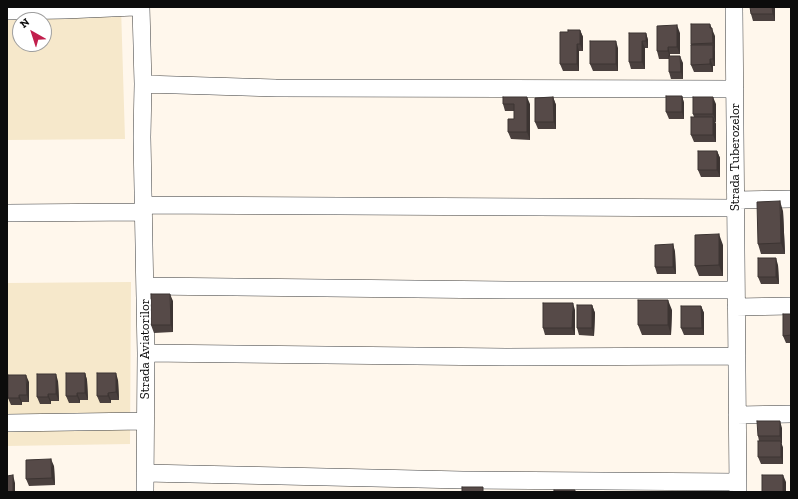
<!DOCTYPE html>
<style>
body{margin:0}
#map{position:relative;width:798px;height:499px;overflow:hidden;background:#fff7ec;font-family:"Zilla Slab",serif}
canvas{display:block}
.frame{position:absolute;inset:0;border:8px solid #0c0c0c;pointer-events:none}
.north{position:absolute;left:12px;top:12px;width:40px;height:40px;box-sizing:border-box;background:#fff;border:1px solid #9e9e9e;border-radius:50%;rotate:321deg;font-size:11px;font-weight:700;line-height:16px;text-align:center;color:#0c0c0c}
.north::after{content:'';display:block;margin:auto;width:14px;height:18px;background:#c21f4d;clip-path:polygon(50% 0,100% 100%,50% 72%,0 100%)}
</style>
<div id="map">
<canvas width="798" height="499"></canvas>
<div class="frame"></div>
<div class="north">N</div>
</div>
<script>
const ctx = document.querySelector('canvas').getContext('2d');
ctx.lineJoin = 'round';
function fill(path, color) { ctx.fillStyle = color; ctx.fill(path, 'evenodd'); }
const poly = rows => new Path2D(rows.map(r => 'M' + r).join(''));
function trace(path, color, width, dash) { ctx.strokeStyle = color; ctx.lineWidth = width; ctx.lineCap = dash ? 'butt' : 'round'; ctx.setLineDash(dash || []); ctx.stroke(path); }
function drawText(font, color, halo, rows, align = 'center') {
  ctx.font = font + ' "Zilla Slab",serif'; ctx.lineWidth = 4; ctx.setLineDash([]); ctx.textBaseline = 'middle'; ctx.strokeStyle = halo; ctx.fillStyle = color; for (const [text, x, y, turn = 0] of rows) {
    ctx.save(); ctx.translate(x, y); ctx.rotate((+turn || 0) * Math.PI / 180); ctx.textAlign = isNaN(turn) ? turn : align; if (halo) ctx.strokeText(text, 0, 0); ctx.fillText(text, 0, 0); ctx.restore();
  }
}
fill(poly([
 [7,7,121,7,125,139,7,140],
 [20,20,44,20,44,44,20,44],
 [131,282,130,444,7,446,7,283]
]), '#f6e8cb');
const minor = poly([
 [141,7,143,84,142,137,146,353,145,492],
 [734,7,738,492],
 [7,11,65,10,135,7],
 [143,84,276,88,735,89],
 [736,200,791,199],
 [143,205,736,208],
 [7,213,143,212],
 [145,286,507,290,736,290],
 [736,307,791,306],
 [146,353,506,357,737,356],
 [737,415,791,414],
 [7,423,145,421],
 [145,473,463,480,738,482]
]);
trace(minor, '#3f3f3f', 18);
trace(minor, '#fff', 17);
fill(poly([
 [775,7,775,21,753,21,751,14],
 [580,30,583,37,583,51,579,51,579,71,563,71,560,64,568,32],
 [646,33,648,40,648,48,645,48,645,69,631,69,629,62],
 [680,33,680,54,670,54,670,56,683,63,683,79,671,79,669,72,669,59,659,59,657,51],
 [715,36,715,66,713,66,713,72,694,72,691,65,691,44],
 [618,48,618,71,593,71,590,64],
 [682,96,684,103,684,119,669,119,666,112],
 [553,97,556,105,556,129,538,129,535,122],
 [503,104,530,104,530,140,511,139,508,132,514,119,514,111,505,111],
 [716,104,716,122,715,122,716,124,716,142,694,142,691,135,694,117,693,114],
 [717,151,720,158,720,177,701,177,698,170],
 [783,211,785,254,761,254,758,244],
 [673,244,675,252,676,274,657,274,655,267],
 [723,245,723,276,699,276,695,266],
 [778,265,779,284,761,284,758,277],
 [173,301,173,332,154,333,151,325],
 [592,305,595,313,594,336,579,335,577,328],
 [701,306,704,313,704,335,684,335,681,328],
 [575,310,575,335,545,335,543,328],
 [672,310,671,335,642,335,638,325],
 [791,314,791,343,786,343,783,336],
 [85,373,87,380,88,400,80,400,80,403,69,403,66,396],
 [118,380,119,400,111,400,111,403,100,403,97,396],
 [58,381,59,401,51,401,51,404,40,404,37,397],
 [29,382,29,402,22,402,22,405,11,405,8,398],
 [782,428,782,443,781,443,783,448,783,464,761,464,758,457,759,441,758,436],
 [54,466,55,485,29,486,26,479]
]), '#4a403e');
fill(poly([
 [772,7,775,7,775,21,773,14],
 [710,24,715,36,715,50,713,43,710,28],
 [677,25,680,33,680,54,677,47],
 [580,30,583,37,583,51,580,44],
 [646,33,648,40,648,48,646,41],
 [616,41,618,48,618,71,616,64],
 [642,41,645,48,645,69,642,62],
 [577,44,579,51,579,71,577,64],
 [713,45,715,52,715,66,713,59],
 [668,47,670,54,670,59,668,51],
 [680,56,683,63,683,79,681,72],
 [710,59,713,66,713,72,710,64],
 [682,96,684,103,684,119,682,112],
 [527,97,530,104,530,140,527,132],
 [553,97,556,105,556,129,554,122],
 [713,97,716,104,716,122,713,114],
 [713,117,716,124,716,142,713,135],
 [717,151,720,158,720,177,717,170],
 [780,201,783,211,785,254,781,243],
 [719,234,723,245,723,276,719,265],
 [673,244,675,252,676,274,673,267],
 [776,258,778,265,779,284,776,277],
 [170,294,173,301,173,332,171,325],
 [668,300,672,310,671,335,668,325],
 [573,303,575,310,575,335,572,328],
 [592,305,595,313,594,336,592,328],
 [701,306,704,313,704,335,702,328],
 [85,373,87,380,88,400,85,393],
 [116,373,118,380,119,400,116,392],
 [56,374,58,381,59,401,56,394],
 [26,375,29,382,29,402,27,395],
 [77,393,80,400,80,403,77,396],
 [108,393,111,400,111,403,108,396],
 [48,394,51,401,51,404,48,397],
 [19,395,22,402,22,405,19,398],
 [780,421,782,428,782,443,780,436],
 [781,441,783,448,783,464,781,457],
 [51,459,54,466,55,485,52,478],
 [13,475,15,483,15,492,13,492],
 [783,475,786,482,786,492,783,492]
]), '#3c3432');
const building = poly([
 [750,7,772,7,773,14,751,14,750,7],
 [691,24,710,24,710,28,712,28,713,43,691,44,691,24],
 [677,25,677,47,668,47,668,51,657,51,657,26,677,25],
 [568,30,580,30,580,44,577,44,577,64,560,64,560,32,568,32,568,30],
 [629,33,646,33,646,41,642,41,642,62,629,62,629,33],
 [590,41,616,41,616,64,590,64,590,41],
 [691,45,713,45,713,59,710,59,710,64,691,65,691,45],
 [669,56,680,56,681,72,669,72,669,56],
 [666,96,682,96,682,112,666,112,666,96],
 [503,97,527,97,527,132,508,132,508,119,514,119,514,104,503,104,503,97],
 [553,97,554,122,535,122,535,98,553,97],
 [693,97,713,97,713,114,693,114,693,97],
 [691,117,713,117,713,135,691,135,691,117],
 [698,151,717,151,717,170,698,170,698,151],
 [780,201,781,243,758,244,757,202,780,201],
 [719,234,719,265,695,266,695,235,719,234],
 [673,244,673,267,655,267,655,245,673,244],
 [758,258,776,258,776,277,758,277,758,258],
 [151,294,170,294,171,325,151,325,151,294],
 [638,300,668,300,668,325,638,325,638,300],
 [543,303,573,303,572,328,543,328,543,303],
 [577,305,592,305,592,328,577,328,577,305],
 [681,306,701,306,702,328,681,328,681,306],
 [783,314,791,314,791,335,783,336,783,314],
 [66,373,85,373,85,393,77,393,77,396,66,396,66,373],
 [97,373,116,373,116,392,108,393,108,396,97,396,97,373],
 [37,374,56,374,56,394,48,394,48,397,37,397,37,374],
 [8,375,26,375,27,395,19,395,19,398,8,398,8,375],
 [757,421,780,421,780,436,758,436,757,421],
 [758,441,781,441,781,457,758,457,758,441],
 [51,459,52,478,26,479,26,460,51,459],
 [13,475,13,492,7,492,7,476,13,475],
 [762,475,783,475,783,492,762,492,762,475],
 [462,487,483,487,483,492,462,492,462,487],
 [554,490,575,490,575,492,554,492,554,490]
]);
fill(building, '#564a48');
trace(building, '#3c3432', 1);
drawText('13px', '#0c0c0c', '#fff', [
 ["Strada Tuberozelor",735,157,-90],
 ["Strada Aviatorilor",145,349,-90]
]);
</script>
